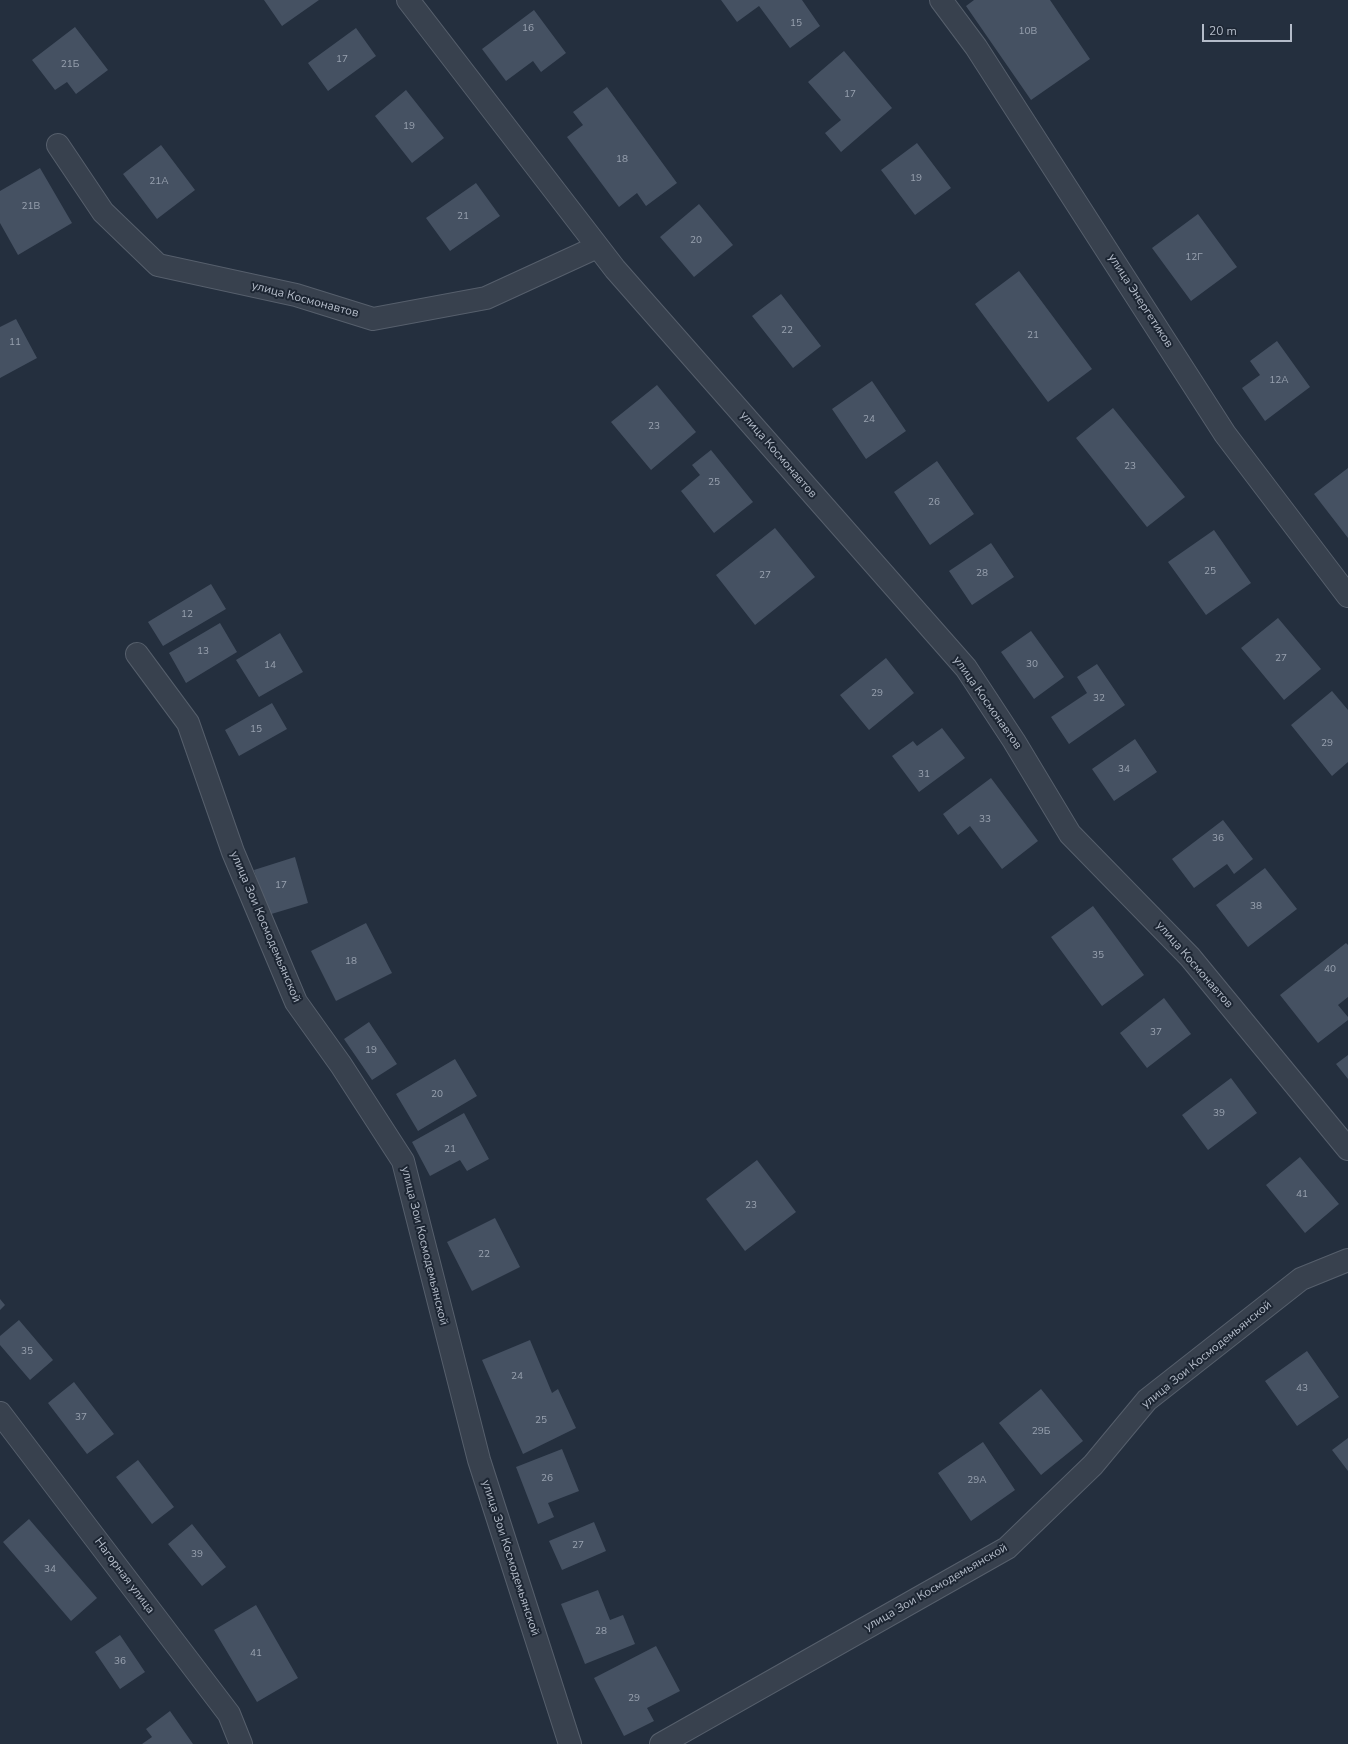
<!DOCTYPE html>
<meta charset="utf-8">
<style>
body{margin:0}
#map{position:relative;width:1348px;height:1744px;overflow:hidden;background:#242f3e;font-family:"Nunito Sans",sans-serif}
canvas{display:block}
.scale{position:absolute;left:1202px;top:24px;width:90px;height:18px;box-sizing:border-box;border:2px solid #b4bcc9;border-top:0;padding-left:5px;font-size:12px;line-height:14px;white-space:nowrap;color:#b4bcc9;-webkit-text-stroke:3px #1d2633;paint-order:stroke}
</style>
<div id="map">
<canvas width="1348" height="1744"></canvas>
<div class="scale">20 m</div>
</div>
<script>
const ctx = document.querySelector('canvas').getContext('2d');
ctx.lineJoin = 'round';
function fill(path, color) { ctx.fillStyle = color; ctx.fill(path, 'evenodd'); }
const poly = rows => new Path2D(rows.map(r => 'M' + r).join(''));
function trace(path, color, width, dash) { ctx.strokeStyle = color; ctx.lineWidth = width; ctx.lineCap = dash ? 'butt' : 'round'; ctx.setLineDash(dash || []); ctx.stroke(path); }
function drawText(font, color, halo, rows, align = 'center') {
  ctx.font = font + ' "Nunito Sans",sans-serif'; ctx.lineWidth = 4; ctx.setLineDash([]); ctx.textBaseline = 'middle'; ctx.strokeStyle = halo; ctx.fillStyle = color; for (const [text, x, y, turn = 0] of rows) {
    ctx.save(); ctx.translate(x, y); ctx.rotate((+turn || 0) * Math.PI / 180); ctx.textAlign = isNaN(turn) ? turn : align; if (halo) ctx.strokeText(text, 0, 0); ctx.fillText(text, 0, 0); ctx.restore();
  }
}
fill(poly([
 [264,0,319,0,282,26],
 [721,0,802,0,820,26,790,48,759,6,737,22],
 [974,0,1050,0,1090,59,1031,100,966,6],
 [534,10,566,53,541,72,533,61,506,81,482,49],
 [75,27,108,70,76,94,67,82,55,90,32,60],
 [356,28,376,56,328,91,308,63],
 [844,51,892,108,841,152,825,133,841,120,808,82],
 [607,87,677,183,646,206,637,193,619,207,567,137,583,125,573,112],
 [406,90,444,138,412,163,375,116],
 [917,143,951,188,915,215,881,170],
 [161,145,195,190,157,219,123,174],
 [40,168,72,223,18,255,0,223,0,191],
 [476,183,500,216,450,251,426,218],
 [699,204,733,245,694,277,660,237],
 [1198,214,1237,267,1191,301,1152,248],
 [1019,271,1092,369,1048,402,975,304],
 [781,294,821,346,793,368,752,316],
 [16,319,37,358,0,378,0,327],
 [1277,341,1310,387,1265,421,1242,388,1260,375,1250,361],
 [872,381,906,431,866,459,832,409],
 [657,385,696,432,651,470,611,422],
 [1113,408,1185,497,1147,527,1076,438],
 [711,450,753,502,714,533,681,491,700,475,692,465],
 [937,461,974,514,930,545,894,492],
 [1348,468,1348,538,1314,494],
 [775,528,815,577,755,625,716,575],
 [1214,530,1251,583,1206,615,1168,562],
 [991,543,1014,577,972,605,949,571],
 [211,584,226,609,163,646,148,622],
 [1278,618,1321,669,1284,700,1241,648],
 [220,623,237,652,186,683,169,653],
 [1031,631,1064,677,1034,699,1001,652],
 [280,633,303,672,259,697,236,660],
 [886,658,914,693,869,730,840,695],
 [1097,664,1125,705,1069,744,1051,717,1087,693,1077,677],
 [1332,691,1348,710,1348,762,1332,776,1291,725],
 [272,703,287,729,239,756,225,730],
 [942,728,965,758,919,792,892,756,913,741,917,746],
 [1135,739,1157,772,1114,801,1092,769],
 [991,778,1038,841,1002,869,970,826,958,835,943,814],
 [1223,820,1253,859,1234,874,1227,864,1194,888,1172,859],
 [295,857,308,903,268,915,254,870],
 [1265,868,1297,909,1248,947,1216,905],
 [1093,906,1144,975,1102,1006,1051,937],
 [366,923,392,973,336,1001,311,951],
 [1346,943,1348,945,1348,997,1338,1005,1348,1017,1348,1020,1318,1043,1280,995],
 [1164,998,1191,1034,1147,1068,1120,1033],
 [369,1022,397,1064,372,1080,344,1039],
 [1348,1055,1348,1079,1336,1064],
 [455,1059,477,1096,418,1131,396,1094],
 [1231,1078,1257,1113,1208,1150,1182,1115],
 [464,1113,489,1159,467,1171,460,1160,430,1176,412,1142],
 [1300,1157,1339,1204,1305,1233,1266,1185],
 [757,1160,796,1212,745,1251,706,1199],
 [495,1218,520,1267,472,1291,447,1242],
 [0,1299,5,1305,0,1310],
 [19,1320,53,1360,30,1380,0,1345,0,1336],
 [530,1340,552,1393,558,1389,576,1428,523,1454,482,1360],
 [1307,1351,1339,1397,1297,1426,1265,1381],
 [74,1382,114,1434,87,1454,48,1403],
 [1041,1389,1083,1441,1041,1475,999,1423],
 [1348,1438,1348,1471,1332,1450],
 [983,1442,1015,1490,971,1521,938,1473],
 [562,1449,579,1491,548,1503,554,1517,538,1524,516,1467],
 [138,1460,174,1507,152,1524,116,1477],
 [29,1519,97,1598,71,1621,3,1542],
 [594,1522,606,1551,562,1570,549,1541],
 [192,1524,226,1567,202,1586,168,1544],
 [598,1590,610,1620,623,1615,635,1644,585,1664,561,1604],
 [256,1605,298,1678,257,1702,214,1630],
 [120,1635,145,1672,120,1689,95,1652],
 [656,1646,680,1691,647,1708,654,1721,624,1736,594,1678],
 [170,1711,193,1744,142,1744,152,1737,146,1729]
]), '#455162');
const street = poly([
 [408,0,615,269,966,668,1014,741,1070,834,1190,957,1348,1149],
 [941,0,976,47,1225,434,1348,596],
 [58,145,103,212,158,265,296,295,373,319,486,298,597,247],
 [137,654,188,723,233,852,296,1002,341,1065,403,1161,479,1460,570,1744],
 [0,1413,229,1714,241,1744],
 [661,1744,1007,1548,1093,1465,1147,1400,1301,1279,1348,1260]
]);
trace(street, '#565f6c', 24);
trace(street, '#38414e', 22);
drawText('10px', '#98a1af', null, [
 ["15",796,24],
 ["16",528,29],
 ["10В",1028,32],
 ["17",342,60],
 ["21Б",70,65],
 ["17",850,95],
 ["19",409,127],
 ["18",622,160],
 ["19",916,179],
 ["21А",159,182],
 ["21В",31,207],
 ["21",463,217],
 ["20",696,241],
 ["12Г",1194,258],
 ["22",787,331],
 ["21",1033,336],
 ["11",15,343],
 ["12А",1279,381],
 ["24",869,420],
 ["23",654,427],
 ["23",1130,467],
 ["25",714,483],
 ["26",934,503],
 ["25",1210,572],
 ["28",982,574],
 ["27",765,576],
 ["12",187,615],
 ["13",203,652],
 ["27",1281,659],
 ["30",1032,665],
 ["14",270,666],
 ["29",877,694],
 ["32",1099,699],
 ["15",256,730],
 ["29",1327,744],
 ["34",1124,770],
 ["31",924,775],
 ["33",985,820],
 ["36",1218,839],
 ["17",281,886],
 ["38",1256,907],
 ["35",1098,956],
 ["18",351,962],
 ["40",1330,970],
 ["37",1156,1033],
 ["19",371,1051],
 ["20",437,1095],
 ["39",1219,1114],
 ["21",450,1150],
 ["41",1302,1195],
 ["23",751,1206],
 ["22",484,1255],
 ["35",27,1352],
 ["24",517,1377],
 ["43",1302,1389],
 ["37",81,1418],
 ["25",541,1421],
 ["29Б",1041,1432],
 ["26",547,1479],
 ["29А",977,1481],
 ["27",578,1546],
 ["39",197,1555],
 ["34",50,1570],
 ["28",601,1632],
 ["41",256,1654],
 ["36",120,1662],
 ["29",634,1699]
]);
drawText('12px', '#b4bcc9', '#1d2633', [
 ["улица Космонавтов",305,300,15],
 ["улица Энергетиков",1140,301,57],
 ["улица Космонавтов",778,455,49],
 ["улица Космонавтов",987,703,55],
 ["улица Зои Космодемьянской",265,927,67],
 ["улица Космонавтов",1194,965,49],
 ["улица Зои Космодемьянской",424,1246,76],
 ["улица Зои Космодемьянской",1207,1355,-39],
 ["улица Зои Космодемьянской",510,1558,72],
 ["Нагорная улица",124,1576,53],
 ["улица Зои Космодемьянской",936,1588,-30]
]);
</script>
